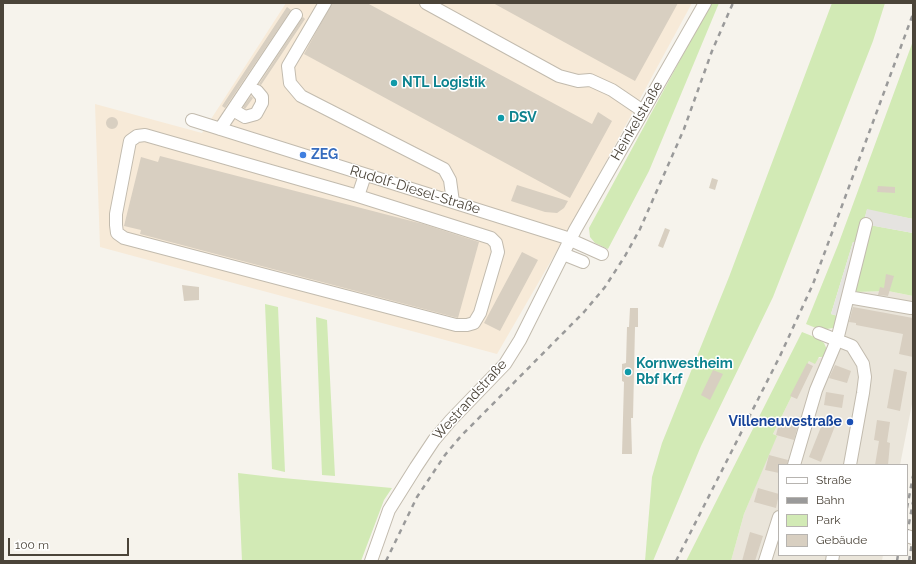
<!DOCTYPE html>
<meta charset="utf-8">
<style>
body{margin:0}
#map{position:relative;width:916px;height:564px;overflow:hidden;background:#f6f3ec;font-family:Raleway,sans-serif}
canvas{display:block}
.frame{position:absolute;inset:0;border:4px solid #4b4439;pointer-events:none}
.legend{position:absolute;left:778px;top:464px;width:130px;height:92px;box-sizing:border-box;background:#fff;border:1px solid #b7b4b0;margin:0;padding:5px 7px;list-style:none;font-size:12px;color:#4b4439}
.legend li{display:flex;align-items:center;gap:8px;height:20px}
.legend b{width:20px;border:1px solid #b7b4b0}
.scale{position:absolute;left:8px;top:538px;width:121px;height:18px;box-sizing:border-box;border:2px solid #4b4439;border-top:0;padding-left:5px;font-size:12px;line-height:14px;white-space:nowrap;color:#4b4439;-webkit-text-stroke:3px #fff;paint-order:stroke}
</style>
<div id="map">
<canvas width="916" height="564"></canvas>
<div class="frame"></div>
<ul class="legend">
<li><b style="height:5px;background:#fff"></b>Straße</li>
<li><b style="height:5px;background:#9a9a9a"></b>Bahn</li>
<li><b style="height:11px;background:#d2eab5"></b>Park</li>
<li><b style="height:11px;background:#d8cfc1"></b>Gebäude</li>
</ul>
<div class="scale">100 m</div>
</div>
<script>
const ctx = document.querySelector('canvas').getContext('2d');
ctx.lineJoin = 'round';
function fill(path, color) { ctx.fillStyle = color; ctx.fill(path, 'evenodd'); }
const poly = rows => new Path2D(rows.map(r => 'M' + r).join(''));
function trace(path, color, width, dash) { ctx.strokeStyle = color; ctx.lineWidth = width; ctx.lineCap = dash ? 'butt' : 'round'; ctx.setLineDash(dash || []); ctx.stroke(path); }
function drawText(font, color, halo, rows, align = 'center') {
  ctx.font = font + ' Raleway,sans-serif'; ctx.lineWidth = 3; ctx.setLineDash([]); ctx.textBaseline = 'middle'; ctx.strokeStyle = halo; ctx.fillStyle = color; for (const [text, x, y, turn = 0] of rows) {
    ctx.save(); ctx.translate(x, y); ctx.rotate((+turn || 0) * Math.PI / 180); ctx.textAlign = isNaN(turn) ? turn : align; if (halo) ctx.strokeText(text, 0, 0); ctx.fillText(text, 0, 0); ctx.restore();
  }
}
fill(poly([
 [888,291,913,296,913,399,900,465,779,465,779,555,883,555,882,561,731,561,744,514,776,436,773,434,809,361,826,356,854,292]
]), '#eae5da');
fill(poly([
 [286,3,692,3,566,235,497,354,100,247,95,104,202,133]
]), '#f7ead8');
fill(poly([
 [711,3,719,3,649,171,608,249,595,243,590,237,589,228],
 [832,3,885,3,873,41,773,297,701,446,653,561,645,561,652,477,662,443,729,277],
 [913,41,913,219,867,210,858,243,853,242,831,314,838,316,836,326,833,328,821,330,806,324,838,245],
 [870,225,913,233,913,296,888,291,855,292],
 [265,304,278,307,285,472,272,469],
 [316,317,327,320,335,476,322,475],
 [802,332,817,338,824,343,828,352,826,357,819,357,815,364,809,361,773,434,777,436,744,514,731,561,686,561],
 [238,473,272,477,392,488,384,500,361,561,242,561]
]), '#d2eab5');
fill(poly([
 [867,209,913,219,913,233,863,224],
 [853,242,858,243,838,316,831,314]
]), '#e5e3e0');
fill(poly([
 [332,3,367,3,592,124,598,112,612,121,570,198,304,54],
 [493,3,678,3,635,81],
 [287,7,291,10,225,108,222,106],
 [303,17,305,19,261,85,259,84],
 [251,96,253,98,245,109,243,107],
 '106 123a6 6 0 1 1 12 0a6 6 0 1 1-12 0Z',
 [160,156,423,224,479,242,458,318,140,234,141,230,124,226,141,157,158,162],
 [712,178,718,180,715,190,709,188],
 [517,185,568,201,564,208,557,213,545,212,511,201],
 [878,186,895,187,895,193,877,192],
 [665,228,670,230,663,248,658,246],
 [522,252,538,260,500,331,484,323],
 [886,274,894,276,888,296,878,295,880,287,884,288],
 [182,285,199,287,199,300,184,301],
 [853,307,913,318,913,357,899,354,903,334,856,325,856,323,849,322],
 [630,308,638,308,638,327,635,327,633,418,631,418,632,454,622,454,624,382,622,381,622,364,626,363,627,327,629,327],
 [807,363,813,366,797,399,790,396],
 [835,365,851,371,847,383,829,378],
 [894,369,907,372,900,411,887,408],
 [713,370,723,374,710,400,701,395],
 [826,392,844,395,842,408,824,405],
 [780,420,798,425,794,440,776,435],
 [877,420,890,422,887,442,890,443,888,465,875,465,879,441,874,440],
 [823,422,835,426,821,462,809,457],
 [769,455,788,460,787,465,779,465,779,473,765,470],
 [758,488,779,494,776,508,754,502],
 [750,532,763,536,755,561,742,561]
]), '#d8cfc1');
const minor = poly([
 [325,3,288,66,290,83,301,96,444,169,450,180,453,202],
 [426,3,559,76,578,81,590,80,612,90,643,111],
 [233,110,245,117,256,114,262,103,262,97,257,91],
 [192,120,564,237,602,254],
 [220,129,296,15],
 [358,196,491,238,496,243,498,252,480,313,474,323,467,325,456,325,124,238,117,233,116,225,116,214,130,141,137,136,145,135,358,196,365,175],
 [563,254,583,262],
 [848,297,911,308],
 [819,333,852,346,863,364,865,377,863,393,850,465],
 [794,465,816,390,837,340,866,224],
 [371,561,389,510,416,467,434,440,451,420,505,364,520,340,575,230,705,3],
 [765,561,779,517],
 [832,561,833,555]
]);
trace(minor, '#c2bbae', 14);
trace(minor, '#fff', 12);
trace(poly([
 [907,508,913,476],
 [907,534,913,502],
 [386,561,417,497,445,455,461,436,584,312,605,287,625,256,640,229,684,129,712,51,733,3],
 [676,561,780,356,813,284,913,14],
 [897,561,898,555],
 [909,561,913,537]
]), '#9a9a9a', 2.5, [5, 5]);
const minorBridge = poly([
 [907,536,913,538]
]);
trace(minorBridge, '#c2bbae', 14, []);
trace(minorBridge, '#fff', 12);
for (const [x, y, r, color] of [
 [394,83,4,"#0f9aa8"],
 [501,118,4,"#0f9aa8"],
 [303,155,4,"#3f7fe0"],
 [628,372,4,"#0f9aa8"],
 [850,422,4,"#1a4fb4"]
]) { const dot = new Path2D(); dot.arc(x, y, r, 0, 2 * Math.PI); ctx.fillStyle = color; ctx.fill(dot); trace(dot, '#fff', 1.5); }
drawText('bold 14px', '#0d838f', '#fff', [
 ["NTL Logistik",402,83],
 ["DSV",509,118],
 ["Kornwestheim",636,364],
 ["Rbf Krf",636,380]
], 'left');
drawText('14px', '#4b4439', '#fff', [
 ["Heinkelstraße",637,121,-60],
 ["Rudolf-Diesel-Straße",415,190,17],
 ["Westrandstraße",470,400,-48]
]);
drawText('bold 14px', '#366cbe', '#fff', [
 ["ZEG",311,155]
], 'left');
drawText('bold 14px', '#164399', '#fff', [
 ["Villeneuvestraße",842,422]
], 'right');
</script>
